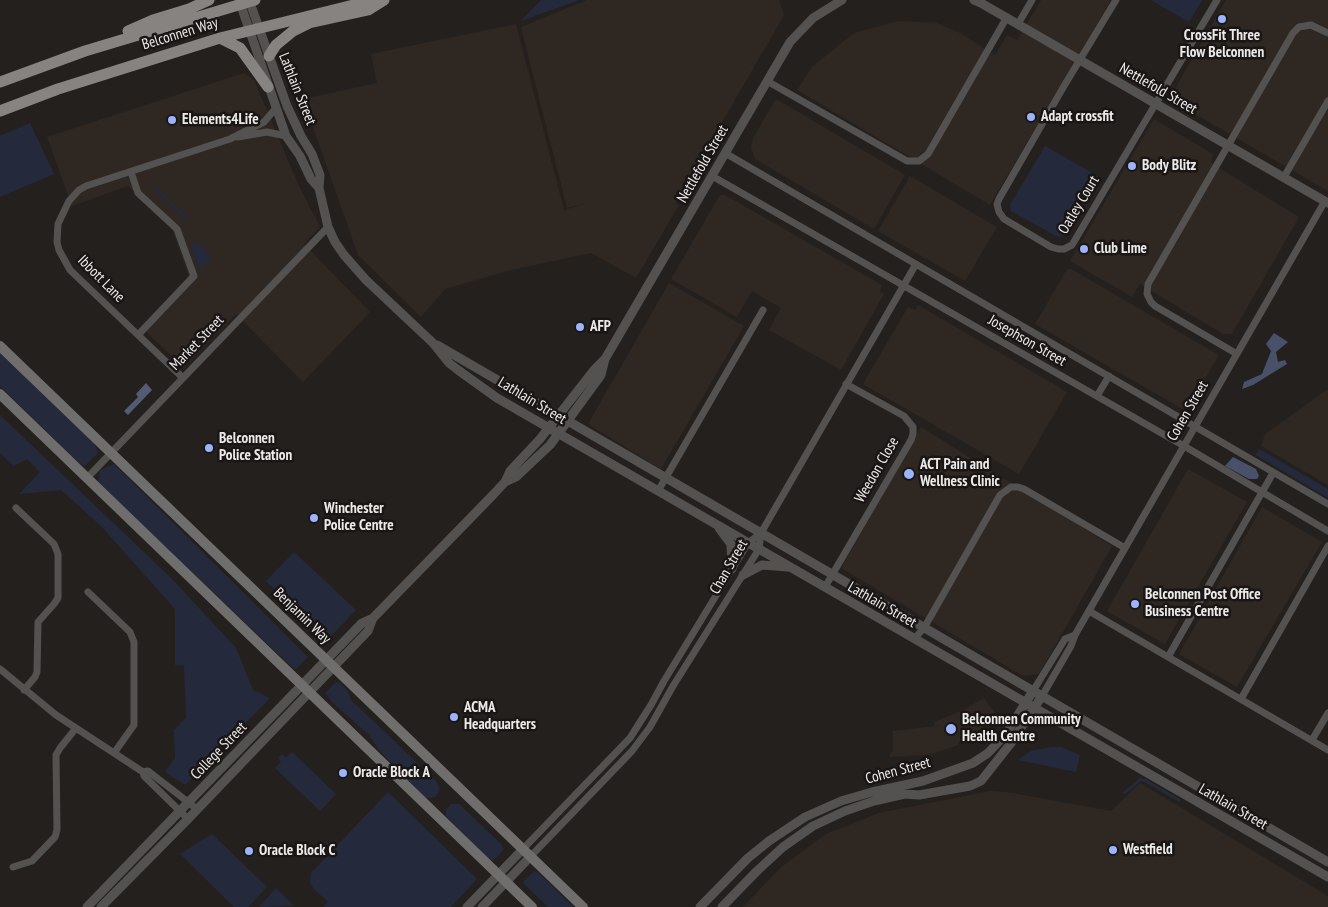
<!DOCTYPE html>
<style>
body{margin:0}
canvas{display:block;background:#23201e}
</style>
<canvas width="1328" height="907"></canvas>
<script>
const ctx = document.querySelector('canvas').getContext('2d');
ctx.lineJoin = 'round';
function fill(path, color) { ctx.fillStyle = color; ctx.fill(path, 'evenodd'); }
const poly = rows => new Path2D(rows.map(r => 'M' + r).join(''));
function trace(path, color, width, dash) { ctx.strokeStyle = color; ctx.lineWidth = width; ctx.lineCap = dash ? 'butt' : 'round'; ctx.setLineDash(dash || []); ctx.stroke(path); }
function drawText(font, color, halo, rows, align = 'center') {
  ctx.font = font + ' "PT Sans Narrow",sans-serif'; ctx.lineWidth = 5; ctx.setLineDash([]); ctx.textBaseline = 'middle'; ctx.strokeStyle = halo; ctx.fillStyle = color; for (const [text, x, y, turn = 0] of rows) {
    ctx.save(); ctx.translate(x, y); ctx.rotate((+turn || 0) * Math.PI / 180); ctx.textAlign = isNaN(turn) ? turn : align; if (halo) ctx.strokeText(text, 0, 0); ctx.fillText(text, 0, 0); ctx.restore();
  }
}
fill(poly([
 [587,0,779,0,784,15,687,183,676,203,679,205,636,278,591,253,511,270,445,289,421,317,358,255,303,99,377,83,371,54,516,24,564,210,589,203,567,208,521,27],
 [1041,0,1111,0,990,205,797,90,812,67,854,33,898,21,937,23,960,33,995,55,1007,35,1017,40],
 [1226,0,1328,0,1328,191,1169,99],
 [244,73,254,80,298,184,320,227,304,244,370,312,303,382,236,314,184,367,145,331,191,283,172,229,128,186,72,206,47,137],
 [776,99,905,175,874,229,755,159,751,147,753,138],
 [1154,119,1213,154,1211,163,1299,217,1232,334,1223,334,1140,284,1132,297,1070,261],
 [910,176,997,227,965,281,878,231],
 [720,195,725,195,882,285,880,291,884,294,841,370,769,330,781,308,752,291,737,317,671,279],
 [1067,269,1071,269,1219,355,1186,411,1035,324],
 [669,283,744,326,661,469,588,424],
 [918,305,1067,392,1019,474,863,384,908,307,915,310],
 [1328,389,1328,485,1261,446,1265,434],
 [921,427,1112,546,1039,674,1023,676,841,568],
 [1188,469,1247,502,1165,644,1107,611],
 [1262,507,1322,542,1237,687,1179,654],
 [984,698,999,719,958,742,959,745,927,755,890,757,890,753,893,752,893,731,935,726,934,722,961,711],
 [1140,783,1328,896,1328,907,743,907,780,868,826,834,879,813,990,791,1007,792,1111,811]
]), '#2f2721');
fill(poly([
 [541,0,579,0,521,21],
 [1151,0,1202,0,1189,22],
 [30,123,54,174,0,197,0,136],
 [1045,146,1099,177,1064,236,1058,237,1011,211,1010,205],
 [158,189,189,219,187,221,155,190],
 [196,242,212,257,200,270,191,247],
 [0,353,94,443,98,453,85,466,78,462,0,386],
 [0,415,171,578,236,648,253,690,270,698,185,785,165,772,175,758,174,730,186,718,184,665,175,665,175,609,101,526,61,490,19,494,40,472,27,459,14,466,0,453],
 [1259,449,1328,489,1328,498,1256,455],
 [114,464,308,657,295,670,98,483,100,470],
 [294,552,356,610,327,640,266,581],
 [336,682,340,683,347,690,351,700,435,780,439,786,439,791,435,797,430,798,424,797,379,750,369,735,331,701,325,693],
 [1051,747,1061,747,1080,755,1076,772,1018,760,1031,751],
 [292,752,336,794,320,811,275,768,281,762,278,758,282,754,286,758],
 [1140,778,1146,779,1181,800,1179,802,1145,782,1141,781,1125,794,1122,793],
 [388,792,477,879,451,907,323,907,328,902,314,889,310,883,311,873],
 [451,804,459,804,501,844,504,849,493,861,484,855,446,816,446,810],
 [212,834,267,887,248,907,234,907,180,854],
 [534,871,540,874,573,907,548,907,524,884,524,881],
 [276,888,294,906,259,907]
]), '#242a3c');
fill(poly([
 [1274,333,1288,342,1276,352,1278,362,1285,360,1287,364,1253,385,1242,389,1244,382,1262,374,1271,351,1266,344],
 [1233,457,1256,469,1259,476,1257,479,1249,479,1225,466]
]), '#49516a');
fill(poly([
 [146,383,152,390,128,415,124,411,138,397,136,394]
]), '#535c75');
trace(poly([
 [1116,0,1064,86,999,199,997,204,999,212,1004,219,1051,247,1058,249,1064,249,1072,245,1217,0],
 [1018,24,1032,0],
 [767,81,907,161,919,161,928,154,1007,17],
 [238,137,267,132,286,136],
 [725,153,1328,504],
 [131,172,138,193,177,229,194,276,138,335],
 [712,176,1184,446,1328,531],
 [1284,177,1328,101],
 [1237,354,1155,306,1151,302,1147,294,1148,284,1293,33,1299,27,1311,25,1328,33],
 [183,378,70,270,59,250,57,242,58,224,69,201,79,190,86,186,230,139,264,122,276,108],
 [1097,396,1109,376],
 [87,478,328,227],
 [658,491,763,310],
 [16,508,54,544,58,554,58,598,54,604,38,622,37,672,35,677,24,690],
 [825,587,911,440,913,434,913,427,904,416,846,384],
 [88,592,130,632,134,642,134,725,114,753],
 [1089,611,1328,750],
 [914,639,924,628,1000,495,1011,487,1018,487,1024,489,1125,548],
 [1168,657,1273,473],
 [0,669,56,715,143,772,148,771,197,809],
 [1033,691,1065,639,1075,635],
 [1042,696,1071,646,1075,635,1325,201],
 [1241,699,1328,546],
 [1312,740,1328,713],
 [143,772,144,776,188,819],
 [522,850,630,738,651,705,664,681,748,543,761,533],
 [530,857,632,751,650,727,673,686,759,549,761,533,916,264],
 [13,867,32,861,55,837,57,830,56,755,60,748,76,728]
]), '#535251', 7);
trace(poly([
 [239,0,286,136,300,156,311,179,319,188],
 [249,0,287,106,301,136,312,154,320,175,319,188,328,227,335,242,344,255,366,280,433,343,449,363,458,370,497,398,1328,877],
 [974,0,981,3,1328,203],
 [437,345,1328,862],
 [505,482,516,477,550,445,601,375,605,359],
 [719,528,731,544,732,569],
 [743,575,762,565,788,567],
 [87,907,362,623,373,618,490,498,505,482,510,471,540,439,594,370,605,359,790,42,813,18,842,0],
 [101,907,188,819,368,631,373,618],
 [467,907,522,850],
 [482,907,530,857],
 [700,907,748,858,769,841,805,817,841,801,872,792,923,781,973,763,988,753,1006,734,1033,691],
 [722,907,757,871,783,847,813,826,845,811,874,801,905,794,919,795,970,786,981,781,1011,743,1042,696]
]), '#535251', 9);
trace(poly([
 [0,346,583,907],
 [0,394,532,907]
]), '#706e6c', 10);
trace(poly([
 [128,31,153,20,189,9,209,0],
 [220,38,240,48,268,87],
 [269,56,276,45,293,31,309,23,368,10,384,0],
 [0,82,85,51,255,0],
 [0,111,58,89,220,38,374,0]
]), '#868381', 11);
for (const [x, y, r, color] of [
 [1222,19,5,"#9db4fd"],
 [1031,117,5,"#9db4fd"],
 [172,120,5,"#9db4fd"],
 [1132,166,5,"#9db4fd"],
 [1084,249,5,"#9db4fd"],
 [580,327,5,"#9db4fd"],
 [209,448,5,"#9db4fd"],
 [909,474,6,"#9db4fd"],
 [314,518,5,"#9db4fd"],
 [1135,604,5,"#9db4fd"],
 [454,717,5,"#9db4fd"],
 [951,729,6,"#9db4fd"],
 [343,773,5,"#9db4fd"],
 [1113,850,5,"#9db4fd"],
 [249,851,5,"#9db4fd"]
]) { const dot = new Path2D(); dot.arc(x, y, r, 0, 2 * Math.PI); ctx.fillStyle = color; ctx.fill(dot); trace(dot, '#191615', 2); }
drawText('15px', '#eceae9', '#191615', [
 ["Belconnen Way",180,34,-17],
 ["Lathlain Street",297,89,68],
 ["Nettlefold Street",1158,89,30],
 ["Nettlefold Street",703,164,-60],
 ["Oatley Court",1079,205,-59],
 ["Ibbott Lane",101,279,45],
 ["Josephson Street",1027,341,30],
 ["Market Street",197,343,-46],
 ["Lathlain Street",532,401,31],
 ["Cohen Street",1188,411,-60],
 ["Weedon Close",877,470,-60],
 ["Chan Street",729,567,-60],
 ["Lathlain Street",882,605,30],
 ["Benjamin Way",302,616,44],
 ["College Street",219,751,-46],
 ["Cohen Street",898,771,-15],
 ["Lathlain Street",1233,807,30]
]);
drawText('bold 15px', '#eceae9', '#191615', [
 ["CrossFit Three",1222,36,"center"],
 ["Flow Belconnen",1222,53,"center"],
 ["Adapt crossfit",1041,117],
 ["Elements4Life",182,120],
 ["Body Blitz",1142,166],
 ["Club Lime",1094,249],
 ["AFP",590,327],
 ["Belconnen",219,439],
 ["Police Station",219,456],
 ["ACT Pain and",920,465],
 ["Wellness Clinic",920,482],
 ["Winchester",324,509],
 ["Police Centre",324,526],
 ["Belconnen Post Office",1145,595],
 ["Business Centre",1145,612],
 ["ACMA",464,708],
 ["Headquarters",464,725],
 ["Belconnen Community",962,720],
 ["Health Centre",962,737],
 ["Oracle Block A",353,773],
 ["Westfield",1123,850],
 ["Oracle Block C",259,851]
], 'left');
</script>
